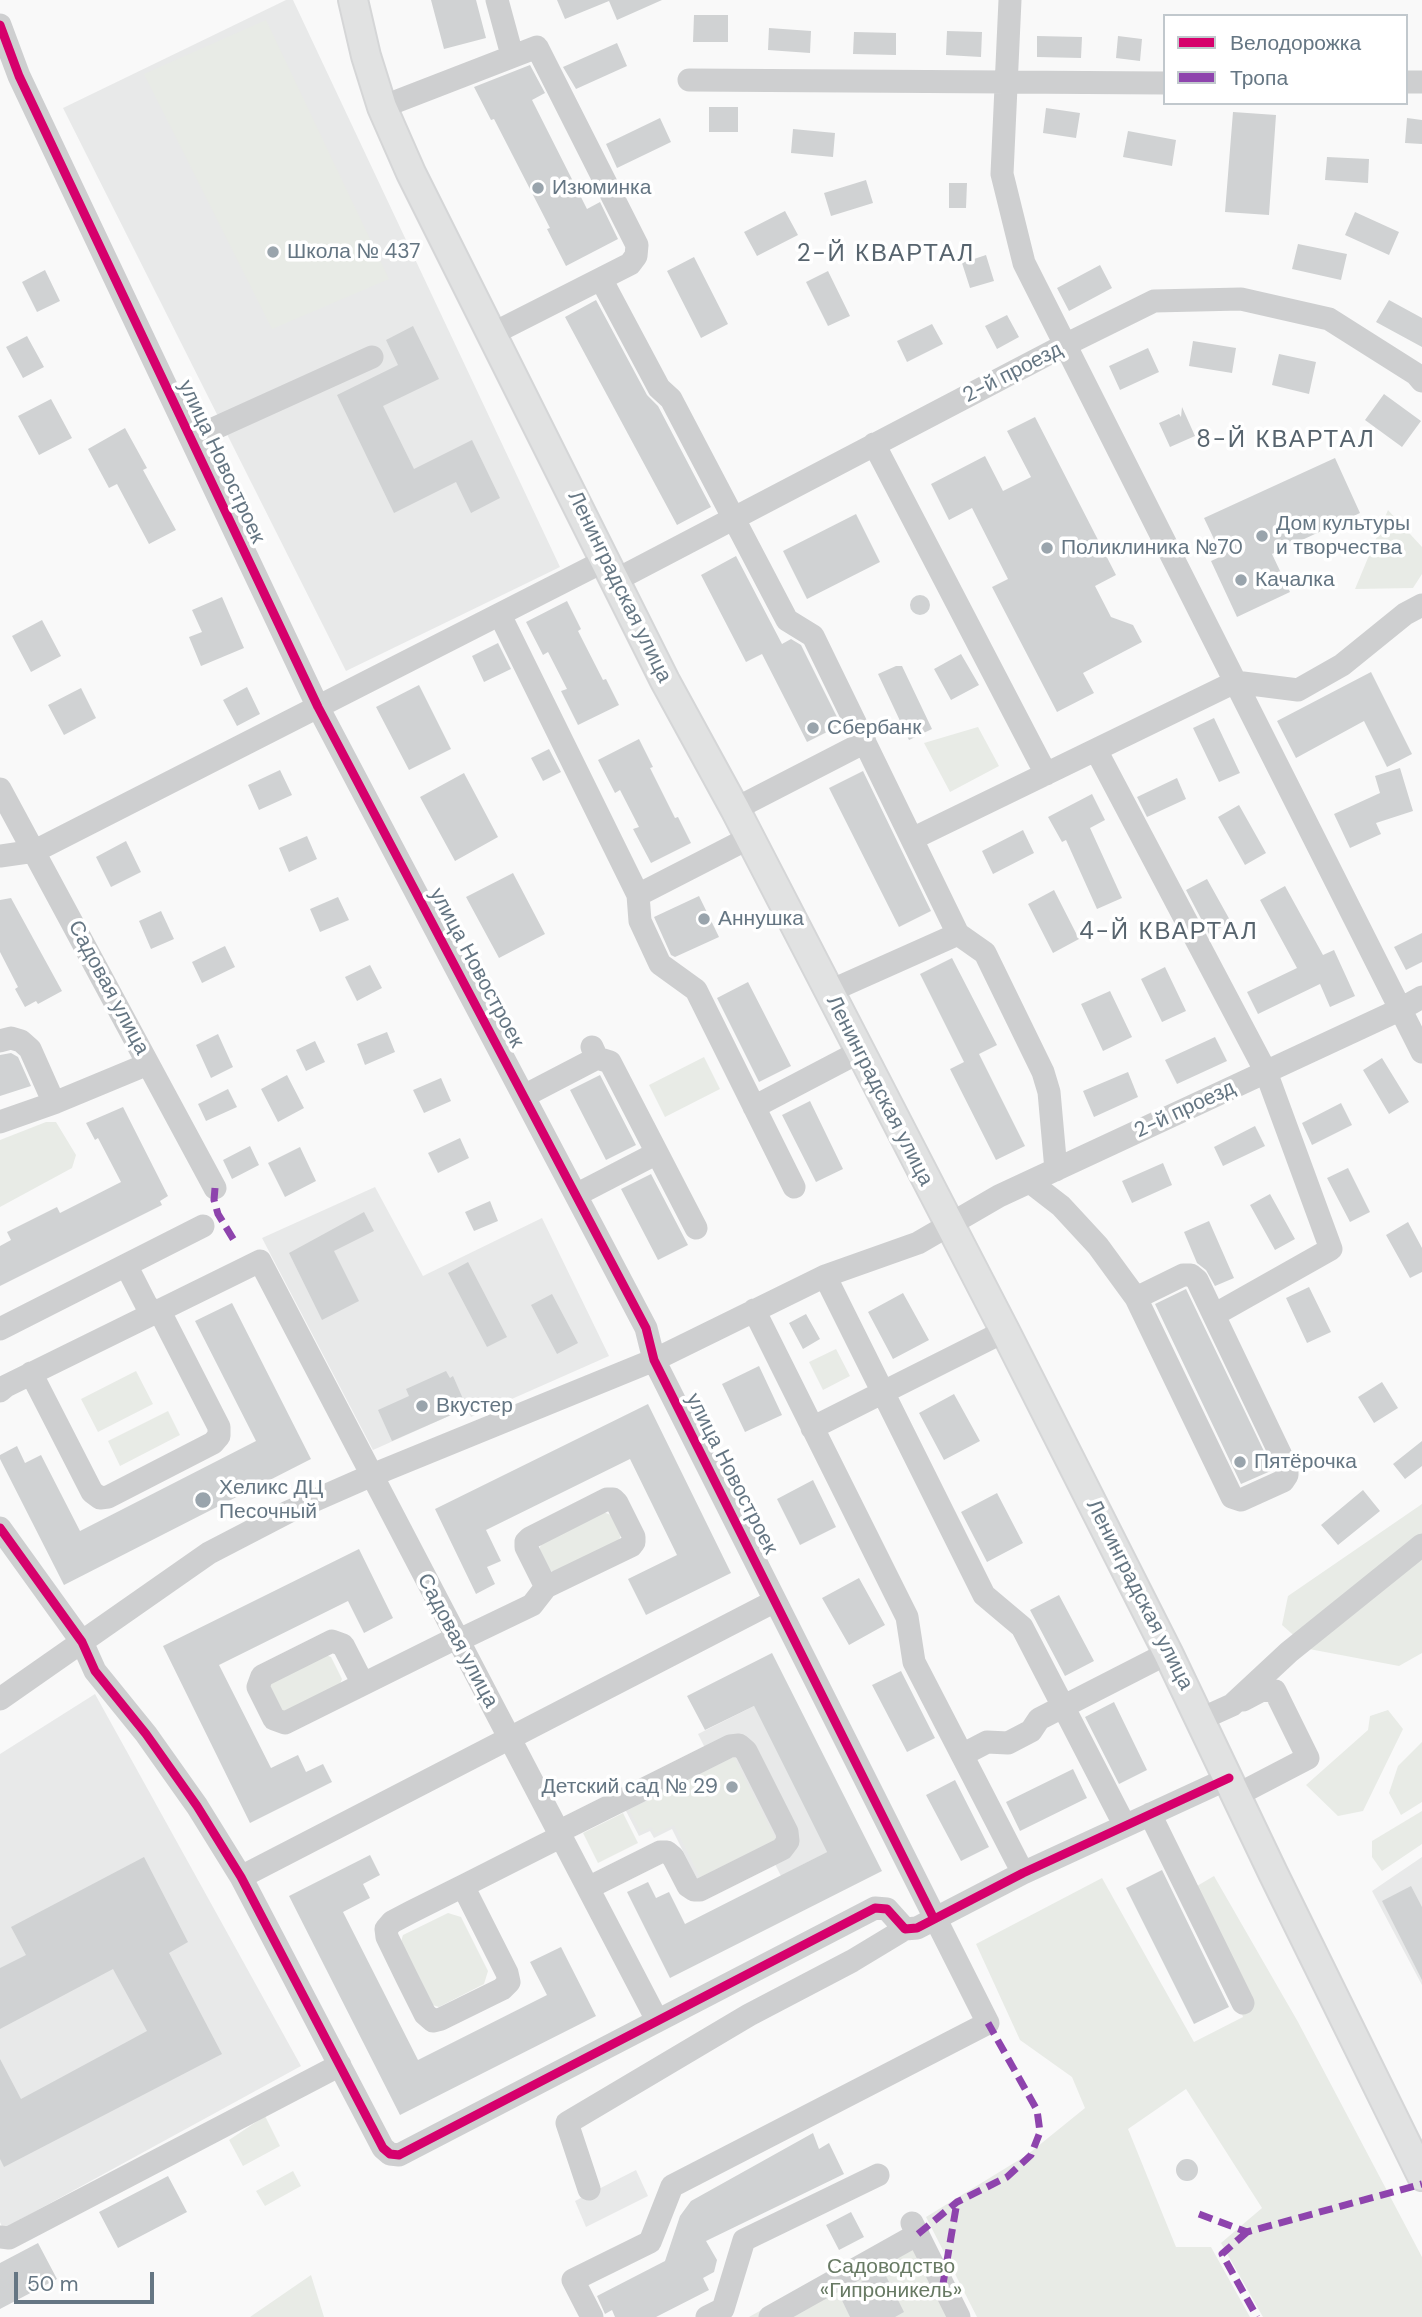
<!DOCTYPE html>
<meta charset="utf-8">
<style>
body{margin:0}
#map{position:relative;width:1422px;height:2317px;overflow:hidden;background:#f9f9f9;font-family:"DM Sans",sans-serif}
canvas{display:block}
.legend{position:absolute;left:1163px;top:14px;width:245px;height:91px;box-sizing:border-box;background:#fff;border:2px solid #c1c8cd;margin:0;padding:9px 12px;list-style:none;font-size:21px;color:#657683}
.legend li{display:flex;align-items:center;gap:14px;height:35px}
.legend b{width:35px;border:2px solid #c1c8cd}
.scale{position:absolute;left:14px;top:2272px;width:140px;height:32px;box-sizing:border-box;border:4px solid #657683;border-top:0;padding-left:9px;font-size:21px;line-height:24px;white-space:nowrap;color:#657683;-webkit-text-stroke:5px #fff;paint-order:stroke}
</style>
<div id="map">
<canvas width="1422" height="2317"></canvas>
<ul class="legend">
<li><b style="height:9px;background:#d6006c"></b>Велодорожка</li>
<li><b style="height:9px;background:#8e44ad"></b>Тропа</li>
</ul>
<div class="scale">50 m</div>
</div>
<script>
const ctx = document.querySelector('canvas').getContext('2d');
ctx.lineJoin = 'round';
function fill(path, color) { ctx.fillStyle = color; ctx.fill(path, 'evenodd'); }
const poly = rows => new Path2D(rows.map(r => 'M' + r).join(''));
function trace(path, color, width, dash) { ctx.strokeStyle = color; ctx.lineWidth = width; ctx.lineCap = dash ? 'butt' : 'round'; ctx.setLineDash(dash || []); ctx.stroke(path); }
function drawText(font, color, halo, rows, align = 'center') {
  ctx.font = font + ' "DM Sans",sans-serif'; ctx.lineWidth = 7; ctx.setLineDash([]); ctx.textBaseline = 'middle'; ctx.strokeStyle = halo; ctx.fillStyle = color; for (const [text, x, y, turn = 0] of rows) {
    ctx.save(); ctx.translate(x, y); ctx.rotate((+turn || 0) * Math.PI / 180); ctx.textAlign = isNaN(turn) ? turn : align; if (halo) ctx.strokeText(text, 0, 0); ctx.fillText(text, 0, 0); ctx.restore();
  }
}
fill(poly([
 [286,0,293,0,560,567,346,671,63,108],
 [375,1187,423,1276,542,1218,609,1356,471,1417,467,1408,373,1450,262,1238],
 [95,1694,301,2066,3,2229,0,2222,0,1754],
 [754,1706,827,1852,781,1876,767,1848,698,1881,672,1829,654,1838,650,1831,639,1836,625,1809,709,1756,698,1734],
 [1422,1857,1422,1985,1372,1891],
 [636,2170,648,2196,586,2227,575,2201]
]), '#e8e9e9');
fill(poly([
 [266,20,389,279,272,329,144,74],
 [1388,510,1422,547,1422,574,1413,588,1355,589],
 [978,727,999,766,950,792,924,743],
 [704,1057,720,1089,665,1117,649,1085],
 [46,1122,56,1122,76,1155,72,1168,0,1207,0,1140],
 [836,1349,850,1376,823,1390,809,1362],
 [136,1371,153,1404,98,1432,81,1399],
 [168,1411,180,1435,120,1466,108,1441],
 [1422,1504,1422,1653,1399,1666,1309,1649,1282,1625,1288,1596],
 [603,1512,611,1515,621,1535,618,1543,557,1573,549,1570,539,1550,542,1542],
 [326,1655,331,1657,342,1679,340,1684,284,1712,279,1710,268,1688,270,1683],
 [1388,1710,1403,1729,1363,1811,1338,1816,1306,1785,1368,1730,1370,1716],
 [1422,1742,1422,1802,1401,1815,1389,1793,1398,1766],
 [734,1757,776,1839,700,1877,674,1825,655,1834,651,1827,641,1832,629,1810],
 [1422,1811,1422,1844,1382,1871,1372,1857,1372,1841],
 [623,1813,638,1843,598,1863,583,1833],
 [1214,1876,1298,2022,1422,2257,1422,2317,1263,2317,1221,2243,1262,2208,1186,2089,1128,2129,1176,2247,1211,2247,1250,2317,977,2317,926,2217,1027,2155,1085,2108,1072,2077,1020,2040,976,1944,1102,1878,1194,2042,1243,2017,1197,1886],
 [448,1913,461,1917,488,1971,484,1984,439,2007,426,2003,399,1949,403,1935],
 [265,2116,280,2146,243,2166,229,2140],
 [293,2171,301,2186,265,2206,256,2191],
 [907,2228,950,2317,749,2317],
 [311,2275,324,2317,250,2317]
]), '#e8ebe6');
fill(poly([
 [431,0,476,0,486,38,444,49],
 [557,0,662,0,617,20,609,1,565,19],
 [694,15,728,15,728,42,693,42],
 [769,28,811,31,810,53,768,50],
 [947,31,982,32,981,57,946,55],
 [854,32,896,33,896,55,853,54],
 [1037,36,1082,37,1081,58,1037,57],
 [1118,36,1142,39,1140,61,1116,58],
 [617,43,627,66,576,89,563,67],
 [530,65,545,93,532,100,587,209,600,202,618,239,566,266,547,229,550,228,494,119,491,120,474,87],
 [709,107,738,107,738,132,709,132],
 [1046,108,1080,113,1076,138,1043,133],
 [1233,112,1276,115,1269,215,1225,212],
 [660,118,671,142,617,168,606,144],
 [1407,118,1422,120,1422,144,1405,143],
 [793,129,835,133,833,157,791,153],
 [1128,131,1176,140,1172,166,1123,157],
 [1327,157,1369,159,1368,183,1325,180],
 [866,180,873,203,831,216,824,193],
 [949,183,967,183,966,208,949,208],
 [785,211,798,235,757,256,744,232],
 [1355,212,1399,232,1389,255,1345,235],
 [1298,244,1347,254,1341,280,1292,269],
 [986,255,994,281,970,288,962,263],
 [694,257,728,324,701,338,667,271],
 [1100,265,1112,288,1069,311,1057,288],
 [45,270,60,301,37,312,22,282],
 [828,271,850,316,828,326,806,282],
 [596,300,647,395,658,406,711,507,677,525,565,317],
 [1389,300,1422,318,1422,347,1376,322],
 [1007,315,1019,337,997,349,985,326],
 [932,324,943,344,907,362,897,341],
 [413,326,439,379,383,406,414,469,472,440,500,498,471,513,456,482,394,513,337,395,398,365,386,340],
 [27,336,44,367,23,378,6,347],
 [1193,341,1236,348,1232,373,1189,366],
 [1148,348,1159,372,1120,390,1109,366],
 [1279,354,1316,362,1309,394,1272,385],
 [1384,394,1421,421,1402,447,1365,420],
 [51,399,72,438,39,455,18,416],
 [1182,407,1195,436,1170,447,1159,423,1179,414,1181,417],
 [1035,417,1116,575,1095,586,1111,617,1133,625,1142,642,1083,673,1094,693,1057,712,992,587,1008,579,972,508,949,520,931,484,985,456,1003,491,1031,477,1007,431],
 [125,428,147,468,143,470,176,530,149,544,117,484,109,488,88,449],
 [1335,458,1360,513,1272,554,1290,592,1237,617,1211,561,1222,556,1204,518],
 [856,514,880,562,807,599,783,551],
 [736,556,782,644,791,639,801,645,841,725,807,742,762,654,746,662,701,575],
 '910 605a10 10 0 1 1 20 0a10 10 0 1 1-20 0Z',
 [222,597,244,648,201,666,189,637,202,632,192,610],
 [567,601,581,629,578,631,603,680,606,679,619,705,578,725,561,691,567,689,548,652,543,655,526,622],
 [42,620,61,656,31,672,12,636],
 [498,643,511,669,484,682,472,656],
 [961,654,979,685,951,700,934,669],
 [896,666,902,666,932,729,909,740,878,674],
 [1371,672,1412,754,1387,767,1364,721,1296,758,1277,721],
 [419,685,451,749,409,770,376,707],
 [247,687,260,714,237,726,223,700],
 [81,688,96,718,64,735,48,705],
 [1214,718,1240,773,1219,782,1193,728],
 [639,739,653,767,650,768,675,818,678,817,691,843,651,863,633,829,639,827,620,790,615,793,598,760],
 [549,749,561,772,543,781,531,758],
 [1400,768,1413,811,1376,823,1381,834,1350,848,1334,814,1380,793,1375,776],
 [280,770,292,795,259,810,248,785],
 [863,771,931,911,899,927,829,788],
 [464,773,498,837,455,861,420,797],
 [1177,778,1186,799,1147,817,1137,797],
 [1092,794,1105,820,1090,828,1122,898,1097,909,1066,840,1062,842,1048,817],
 [1239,805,1266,853,1245,865,1218,817],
 [1023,830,1034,853,993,874,982,851],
 [307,836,317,859,289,872,279,848],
 [126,841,141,872,111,887,96,857],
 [513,873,545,934,499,958,466,897],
 [1207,879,1231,922,1209,934,1186,890],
 [1285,886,1323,955,1334,950,1355,996,1330,1007,1320,984,1258,1014,1247,992,1297,968,1260,900],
 [1054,890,1079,939,1053,953,1028,904],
 [699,896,719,937,675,957,671,955,654,917],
 [338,897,349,920,320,932,310,909],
 [11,898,62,991,38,1004,36,1001,25,1007,15,989,18,987,0,952,0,900],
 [161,911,174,939,151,949,139,921],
 [1422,933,1422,962,1406,970,1394,947],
 [225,946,235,967,202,983,192,962],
 [952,958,997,1045,979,1054,1025,1146,996,1160,950,1069,964,1062,920,974],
 [370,965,382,988,357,1001,345,977],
 [1165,967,1186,1011,1162,1022,1141,979],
 [748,982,791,1066,759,1082,717,998],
 [1110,991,1132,1037,1103,1051,1081,1004],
 [387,1032,395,1052,365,1065,357,1044],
 [218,1034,233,1067,211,1078,196,1045],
 [1215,1037,1227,1061,1177,1084,1165,1060],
 [315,1041,325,1062,306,1071,296,1050],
 [11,1053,18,1057,31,1086,0,1096,0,1055],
 [1382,1058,1409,1102,1389,1114,1363,1070],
 [1128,1072,1138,1097,1094,1117,1083,1091],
 [287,1075,304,1108,278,1122,261,1089],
 [600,1075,636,1145,606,1160,570,1090],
 [441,1078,451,1101,424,1113,413,1090],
 [228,1089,237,1107,206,1121,198,1104],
 [810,1101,843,1169,816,1182,782,1115],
 [1341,1103,1352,1125,1312,1145,1302,1123],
 [123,1107,168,1196,160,1201,162,1205,0,1286,0,1246,11,1240,7,1232,57,1207,60,1213,121,1182,98,1138,95,1140,86,1123],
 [1255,1126,1265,1146,1223,1166,1214,1147],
 [460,1138,469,1158,438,1173,428,1153],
 [250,1146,259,1165,232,1179,223,1160],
 [300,1147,316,1181,285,1197,268,1163],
 [1163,1163,1172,1185,1132,1203,1122,1181],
 [1348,1168,1370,1212,1350,1222,1327,1178],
 [651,1174,688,1245,658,1260,621,1189],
 [1270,1194,1295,1239,1275,1250,1250,1205],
 [490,1201,498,1221,474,1231,465,1212],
 [364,1212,374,1231,334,1251,359,1301,322,1320,289,1253],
 [1209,1221,1234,1278,1215,1286,1206,1270,1197,1263,1184,1232],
 [1408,1222,1422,1248,1422,1272,1410,1278,1386,1235],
 [468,1262,507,1337,487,1347,448,1273],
 [1309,1287,1331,1332,1307,1343,1286,1298],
 [1186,1289,1273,1470,1241,1484,1155,1304],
 [903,1293,929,1340,893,1359,868,1312],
 [552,1294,578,1343,557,1354,531,1305],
 [232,1303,311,1459,64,1585,0,1459,0,1455,17,1446,25,1463,41,1455,80,1531,256,1441,195,1321],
 [806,1314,820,1339,803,1349,789,1323],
 [759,1366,782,1415,745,1432,722,1384],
 [446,1371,450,1378,453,1376,467,1408,392,1441,378,1410,409,1396,406,1389],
 [1382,1382,1398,1408,1374,1423,1358,1397],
 [954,1394,980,1441,944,1460,919,1413],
 [648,1404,731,1573,646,1615,628,1579,677,1555,630,1459,486,1530,501,1561,487,1567,495,1584,476,1594,435,1509],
 [1422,1441,1422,1466,1405,1479,1393,1464],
 [813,1480,836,1527,800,1545,777,1499],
 [1363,1490,1380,1511,1338,1545,1321,1525],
 [997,1493,1023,1543,987,1562,961,1512],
 [359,1549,393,1618,364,1633,348,1601,219,1665,271,1768,298,1755,306,1772,323,1764,332,1782,250,1823,163,1646],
 [859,1578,885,1625,849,1645,822,1598],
 [1059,1595,1094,1661,1065,1676,1030,1610],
 [772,1653,882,1871,670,1978,627,1892,648,1882,656,1898,669,1892,685,1924,827,1852,754,1706,705,1730,687,1696],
 [901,1671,935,1738,907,1752,872,1685],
 [1114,1702,1147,1770,1119,1784,1085,1717],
 [1073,1769,1087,1798,1020,1831,1006,1802],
 [955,1780,989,1847,961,1861,926,1795],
 [370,1855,380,1875,363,1884,370,1898,343,1912,418,2060,547,1995,530,1962,561,1947,596,2016,400,2115,289,1896],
 [144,1857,188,1942,169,1953,222,2054,4,2167,0,2159,0,2059,21,2099,147,2031,113,1969,0,2029,0,1968,26,1955,11,1927],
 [1162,1870,1229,2007,1194,2024,1126,1888],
 [1411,1886,1422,1907,1422,1980,1382,1901],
 [813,2133,819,2149,829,2143,844,2174,706,2241,717,2260,714,2272,703,2278,709,2290,656,2317,615,2317,612,2310,605,2314,597,2296,665,2261,680,2216,691,2201],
 '1176 2170a11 11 0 1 1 22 0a11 11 0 1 1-22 0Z',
 [168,2176,187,2212,118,2248,99,2212],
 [851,2212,864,2237,839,2250,826,2225],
 [38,2243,57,2279,0,2309,0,2263],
 [883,2270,904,2312,895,2317,850,2317,839,2294]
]), '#d0d2d3');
const major = poly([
 [353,0,366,56,382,107,411,173,665,681,735,809,1005,1331,1168,1653,1273,1873,1422,2176]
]);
trace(major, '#d5d6d7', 32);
trace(poly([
 [497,0,512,55],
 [1010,0,1002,174,1024,263,1422,1052],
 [0,25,19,76,318,707,646,1328,654,1360,988,2023,672,2186,650,2242,573,2280,592,2317],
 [689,80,1165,83],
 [1406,82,1422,82],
 [382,107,537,47,637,245,636,256,630,264,492,334],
 [601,279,659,388,671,399,787,620,813,636,958,934,985,953,1043,1072,1049,1092,1056,1170],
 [191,439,372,357],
 [874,444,1046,774],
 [616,580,1065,345,1154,301,1241,299,1329,319,1416,374,1422,381],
 [500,615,638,895,640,921,660,964,696,990,794,1187],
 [1096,750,1266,1072,1331,1249,1214,1315],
 [0,789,215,1188],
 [735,809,865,742],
 [912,839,1235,682,1298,690,1342,665,1405,614,1422,605],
 [0,856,35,851,606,560],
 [638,895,749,838],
 [828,992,958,934],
 [0,1041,11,1038,21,1041,30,1049,54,1103,148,1064],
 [592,1047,597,1058,610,1062,696,1228],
 [524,1096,597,1058],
 [754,1107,859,1052],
 [0,1122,54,1103],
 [1030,1182,1061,1206,1098,1246,1136,1298,1232,1497,1241,1500,1283,1481,1287,1475,1287,1468,1197,1280,1191,1275,1183,1275,1136,1298],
 [576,1195,657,1153],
 [126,1265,151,1314],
 [825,1276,984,1595,1022,1627,1125,1826],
 [754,1310,907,1617,914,1662,1023,1873],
 [0,1329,203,1226],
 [31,1373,92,1492,100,1498,108,1497,213,1443,219,1436,219,1427,159,1310],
 [0,1391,6,1386,260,1261,657,2020],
 [812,1428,1005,1331],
 [0,1528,82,1642,95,1671,146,1734,197,1806,241,1877,383,2148,390,2154,399,2155,875,1908,887,1909,905,1929],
 [457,1641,532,1605,546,1587,631,1546,634,1542,634,1537,617,1503,613,1499,607,1499,530,1538,526,1542,526,1547,546,1587],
 [363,1684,343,1645,332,1641,262,1676,258,1687,274,1719,285,1723,456,1638],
 [0,1699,209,1553,288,1512,370,1476,654,1360,825,1276,918,1243,999,1196,1399,1010,1422,997],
 [1201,1719,1232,1705,1289,1652,1422,1545],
 [962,1755,987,1742,1008,1743,1031,1731,1039,1719,1168,1653],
 [1237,1795,1308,1758,1275,1691,1262,1690,1243,1700],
 [1150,1814,1243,2003],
 [558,1832,730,1746,739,1745,746,1751,787,1832,788,1841,782,1849,700,1890,694,1890,688,1886,673,1857,667,1852,660,1852,588,1888],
 [241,1877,775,1601],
 [463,1886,507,1973,509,1982,502,1989,441,2019,433,2021,425,2014,407,1978,387,1937,386,1929,392,1922,411,1912,467,1884,540,1847,560,1837],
 [589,2189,567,2123,749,2015,852,1961,905,1929,917,1928,1023,1873,1229,1778],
 [912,2223,959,2317],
 [0,2237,9,2238,340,2065],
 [707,2317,723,2309,744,2240,878,2175],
 [770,2317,918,2234]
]), '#cecfd0', 23);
trace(major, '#e1e2e2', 28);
trace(poly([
 [215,1188,214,1200,218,1214,235,1242],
 [1199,2214,1247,2232,1422,2184],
 [1247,2232,1222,2254,1257,2317],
 [918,2234,957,2202,1007,2177,1031,2155,1040,2132,1037,2110,988,2023],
 [943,2284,957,2202]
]), '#8e44ad', 7, [14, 7]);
trace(poly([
 [0,25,19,76,318,707,646,1328,654,1360,934,1919],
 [0,1528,82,1642,95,1671,146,1734,197,1806,241,1877,383,2148,390,2154,399,2155,875,1908,887,1909,905,1929,917,1928,1023,1873,1229,1778]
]), '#d6006c', 9);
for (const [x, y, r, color] of [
 [538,188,7,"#99a4ac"],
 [273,252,7,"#99a4ac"],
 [1262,536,7,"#99a4ac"],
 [1047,548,7,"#99a4ac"],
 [1241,580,7,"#99a4ac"],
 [813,728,7,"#99a4ac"],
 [704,919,7,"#99a4ac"],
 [422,1406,7,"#99a4ac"],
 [1240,1462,7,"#99a4ac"],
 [203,1500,9,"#99a4ac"],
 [732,1787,7,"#99a4ac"]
]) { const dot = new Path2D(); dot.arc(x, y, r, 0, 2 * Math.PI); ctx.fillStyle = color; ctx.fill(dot); trace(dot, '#fff', 2.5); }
drawText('21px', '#657683', '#fff', [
 ["Изюминка",552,188],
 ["Школа № 437",287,252],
 ["Дом культуры",1276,524],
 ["и творчества",1276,548],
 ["Поликлиника №70",1061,548],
 ["Качалка",1255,580],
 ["Сбербанк",827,728],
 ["Аннушка",718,919],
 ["Вкустер",436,1406],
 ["Пятёрочка",1254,1462],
 ["Хеликс ДЦ",219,1488],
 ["Песочный",219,1512],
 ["Детский сад № 29",718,1787,"right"]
], 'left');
drawText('21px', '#657683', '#fff', [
 ["2-й проезд",1013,373,-27],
 ["улица Новостроек",221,462,65],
 ["Ленинградская улица",619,587,64],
 ["улица Новостроек",476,968,62],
 ["Садовая улица",108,988,62],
 ["Ленинградская улица",879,1091,63],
 ["2-й проезд",1185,1110,-25],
 ["улица Новостроек",731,1474,63],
 ["Ленинградская улица",1139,1595,63],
 ["Садовая улица",457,1641,62]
]);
drawText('21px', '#687a64', '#fff', [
 ["Садоводство",891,2267],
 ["«Гипроникель»",891,2291]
]);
ctx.letterSpacing = '2px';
drawText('24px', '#57646e', '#fff', [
 ["2-Й КВАРТАЛ",886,255],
 ["8-Й КВАРТАЛ",1286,441],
 ["4-Й КВАРТАЛ",1169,933]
]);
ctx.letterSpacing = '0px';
</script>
